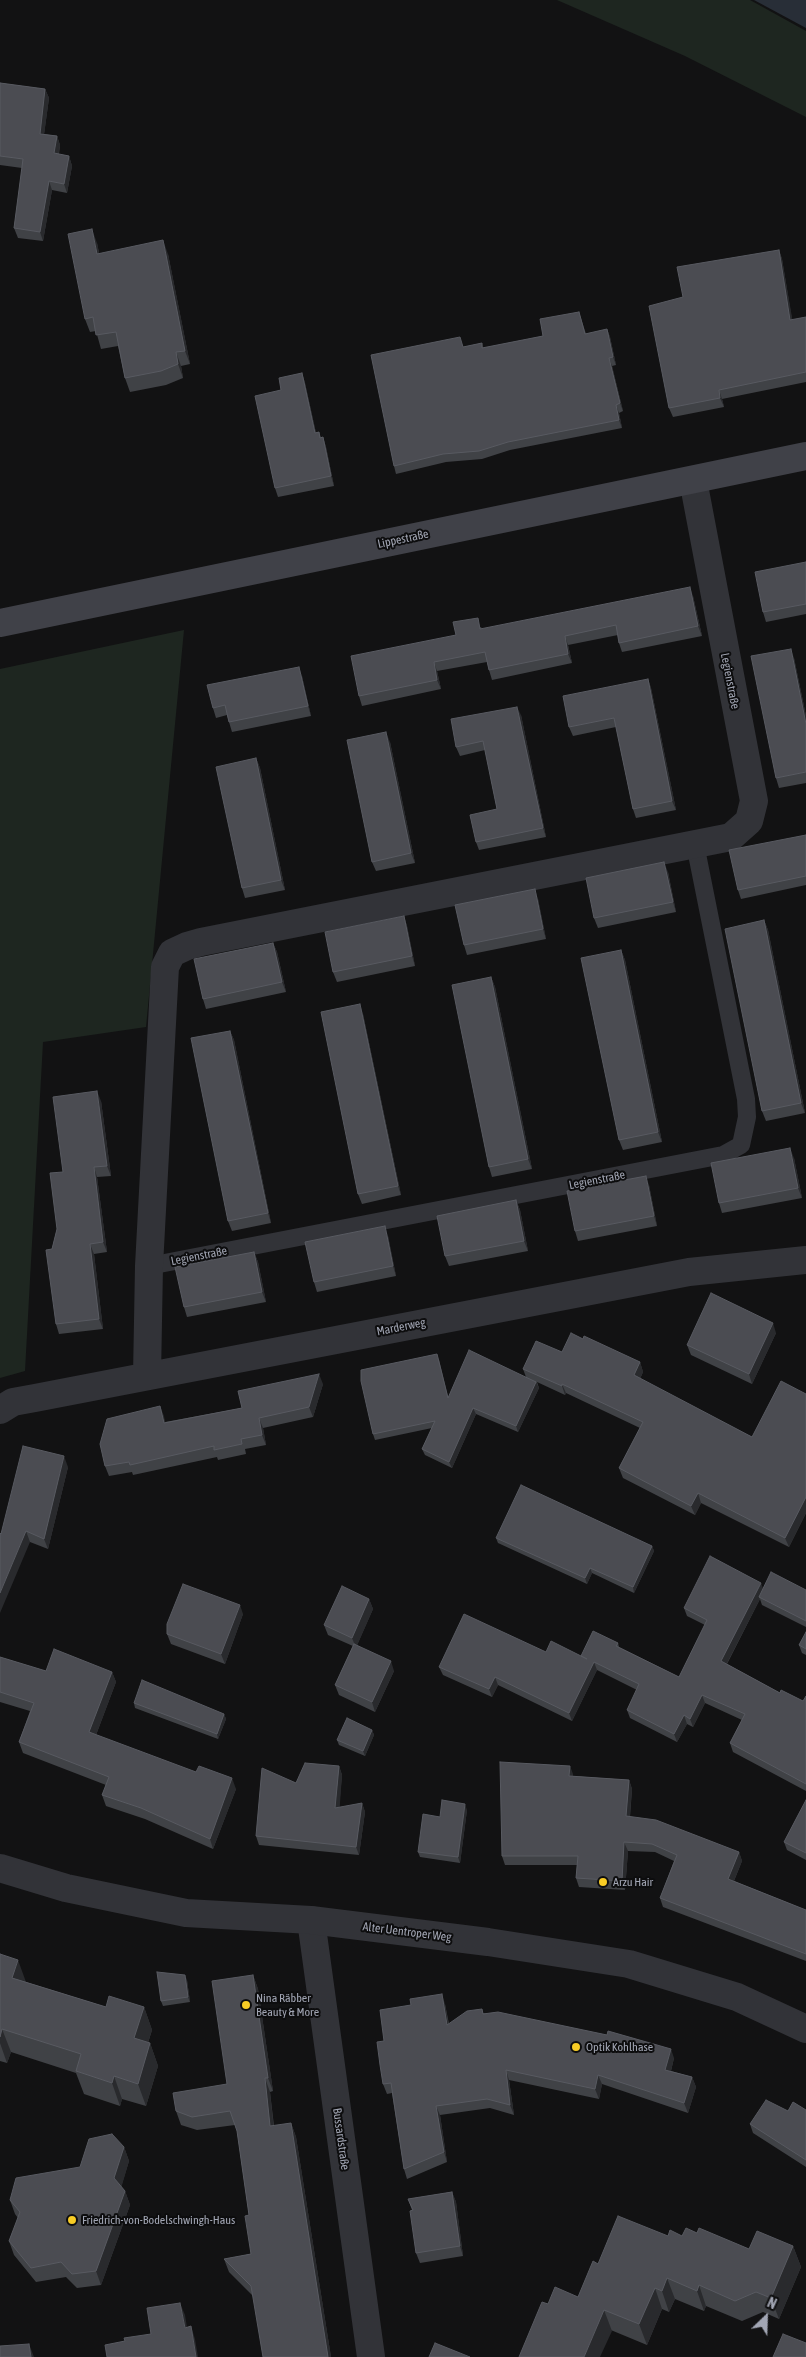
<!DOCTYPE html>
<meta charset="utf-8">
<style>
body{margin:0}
#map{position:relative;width:806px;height:2357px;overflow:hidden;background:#121213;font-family:"Asap Condensed",sans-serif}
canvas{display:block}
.north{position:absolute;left:741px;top:2292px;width:50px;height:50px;-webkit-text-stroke:4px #0d0d0e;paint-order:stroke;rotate:24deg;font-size:14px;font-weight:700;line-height:20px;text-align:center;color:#a2a6b4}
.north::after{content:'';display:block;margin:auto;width:18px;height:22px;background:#a2a6b4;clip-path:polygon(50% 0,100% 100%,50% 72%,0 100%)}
</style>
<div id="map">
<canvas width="806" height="2357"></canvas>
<div class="north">N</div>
</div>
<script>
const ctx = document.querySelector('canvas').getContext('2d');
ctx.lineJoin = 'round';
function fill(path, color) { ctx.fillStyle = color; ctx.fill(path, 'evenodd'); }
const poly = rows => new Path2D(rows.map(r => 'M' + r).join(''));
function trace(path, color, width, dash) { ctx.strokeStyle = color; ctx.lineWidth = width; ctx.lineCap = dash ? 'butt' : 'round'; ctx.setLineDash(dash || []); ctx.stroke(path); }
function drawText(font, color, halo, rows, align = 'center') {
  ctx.font = font + ' "Asap Condensed",sans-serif'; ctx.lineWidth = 4; ctx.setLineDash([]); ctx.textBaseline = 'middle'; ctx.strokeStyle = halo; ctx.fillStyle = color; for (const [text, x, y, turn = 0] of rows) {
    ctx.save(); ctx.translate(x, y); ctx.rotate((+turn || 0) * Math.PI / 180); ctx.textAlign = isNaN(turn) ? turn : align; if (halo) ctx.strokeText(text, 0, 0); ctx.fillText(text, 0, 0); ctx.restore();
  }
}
fill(poly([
 [557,0,750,0,806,31,806,117,685,56],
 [184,630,146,1027,43,1042,25,1371,0,1378,0,669]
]), '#1e2620');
fill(poly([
 [754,0,806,0,806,28]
]), '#282e37');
trace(poly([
 [149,1266,723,1155,741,1145,747,1117,746,1099,695,844]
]), '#323338', 18);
trace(poly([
 [147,1376,149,1266,165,967,172,953,187,946,201,942,731,837,749,821,754,801,693,480],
 [0,1410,13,1402,35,1398,689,1272,806,1260],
 [311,1920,371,2357]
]), '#323338', 28);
trace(poly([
 [0,1868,66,1888,186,1913,311,1920,488,1942,629,1964,737,1997,806,2029]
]), '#323338', 28);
trace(poly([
 [0,623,806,456]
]), '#404148', 28);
fill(poly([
 [0,83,45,89,49,98,44,134,57,136,60,145,59,154,69,156,72,166,67,193,52,190,43,241,18,238,14,228,22,168,0,165],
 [97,243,99,253,168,254,190,364,181,366,183,378,166,385,130,392,125,378,118,346,101,349,96,331,90,332,85,319],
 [779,250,782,259,792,320,806,317,806,382,722,399,724,407,673,417,669,408,683,297],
 [579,312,586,334,607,329,610,337,616,365,612,366,623,411,619,413,622,428,510,450,482,459,446,462,396,474,394,466,464,347,482,343,483,348,543,336],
 [302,373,305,383,316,433,319,432,321,438,323,437,326,447,334,486,278,497,275,488,281,390],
 [806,562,806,614,766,622,763,612],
 [693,596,702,636,622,652,619,643,618,635,568,645,572,663,492,680,489,670,487,662,437,671,441,689,362,706,359,696,456,635,481,627,482,629],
 [794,658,806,716,806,783,779,788,776,778],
 [302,676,311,716,232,732,229,722,227,715,216,718,213,708],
 [648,679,651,688,676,810,636,818,633,809,616,727,573,736,569,727],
 [521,715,546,837,479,850,476,842,497,809,485,750,460,756,456,747],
 [390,742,415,863,376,871,372,862],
 [256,758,260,768,285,890,245,898,242,888],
 [806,835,806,885,741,899,738,890],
 [668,872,676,912,598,928,594,918],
 [538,899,546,939,467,955,464,945],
 [404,916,407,926,415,966,337,982,333,972],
 [764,920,768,930,805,1113,766,1121,762,1111],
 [273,943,277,952,286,992,206,1009,203,999],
 [621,950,625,960,662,1142,623,1150,619,1140],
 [491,977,495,987,532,1169,492,1177,489,1167],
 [363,1014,401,1195,362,1204,358,1194],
 [230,1031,234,1040,271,1223,232,1231,228,1221],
 [101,1101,111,1176,97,1177,107,1252,94,1254,103,1329,59,1334,56,1324,52,1249,57,1229,63,1172],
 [794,1158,802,1198,722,1213,719,1203],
 [649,1185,657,1226,578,1241,575,1231],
 [516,1200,520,1210,528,1251,449,1266,445,1256],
 [388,1236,396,1276,317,1292,314,1282],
 [254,1252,258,1262,266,1302,187,1317,184,1307],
 [776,1333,752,1384,691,1355,687,1345],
 [583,1339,640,1362,643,1372,640,1379,752,1437,806,1394,806,1513,789,1547,701,1503,695,1515,623,1478,619,1468,640,1428,566,1393,565,1395,537,1382,539,1388,518,1432,476,1414,452,1468,425,1455,422,1449,432,1428,375,1440,373,1434,439,1360,448,1397,526,1377,523,1369,562,1352],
 [323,1384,313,1417,263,1428,266,1445,245,1449,246,1454,218,1460,217,1457,133,1475,132,1472,109,1476,105,1466,160,1406,165,1422,242,1408],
 [68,1467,48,1549,30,1542,1,1534],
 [496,1538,652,1546,654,1551,634,1593,592,1573,587,1584,498,1543],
 [763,1589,806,1590,806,1627,762,1605,760,1599,727,1664,780,1693,803,1701,806,1696,806,1791,733,1752,730,1743,742,1720,705,1703,693,1727,687,1724,677,1742,630,1718,627,1710,637,1690,597,1670,572,1721,498,1685,492,1697,443,1675,439,1667,546,1652,581,1656,618,1643,619,1647,679,1677,705,1625,687,1616,684,1608],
 [369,1599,373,1609,357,1645,394,1671,375,1712,339,1695,335,1685,353,1646,328,1635,324,1625],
 [243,1614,225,1664,171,1644,167,1634],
 [806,1632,806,1655,802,1653,799,1645],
 [0,1657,46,1671,112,1672,116,1682,96,1735,236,1789,213,1849,145,1819,106,1806,102,1795,106,1785,23,1753,19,1742,30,1711,0,1702],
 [134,1703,224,1714,226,1719,218,1739,135,1708],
 [372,1730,374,1735,365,1756,339,1745,337,1740],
 [339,1766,342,1775,339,1808,362,1803,365,1812,359,1855,259,1845,256,1836,296,1783],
 [573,1774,573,1776,629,1780,632,1789,630,1817,739,1852,742,1861,734,1881,806,1910,806,1961,663,1907,660,1898,674,1861,655,1852,628,1851,625,1890,579,1887,576,1878,577,1865,505,1865,502,1856],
 [806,1800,806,1860,787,1850,784,1842],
 [467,1810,460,1863,420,1857,418,1852,440,1817],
 [0,1954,26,1982,106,2007,144,2007,152,2030,148,2043,150,2043,158,2066,146,2106,122,2099,120,2106,84,2094,76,2073,11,2052,7,2063,0,2061],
 [253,1975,258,1989,273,2091,270,2092,274,2126,291,2123,296,2137,331,2357,263,2357,253,2296,229,2272,224,2259,251,2254,249,2215,237,2131,235,2125,197,2130,181,2125,176,2111,227,2084],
 [187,1980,190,2002,163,2006,161,2001],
 [445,2004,449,2024,482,2009,483,2013,674,2058,671,2071,692,2077,696,2087,688,2113,602,2084,599,2099,509,2080,514,2115,490,2108,440,2115,447,2162,407,2179,404,2169,392,2093,387,2094,383,2084,384,2041],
 [806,2110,806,2167,753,2133,750,2124,788,2111],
 [124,2147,129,2161,121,2187,125,2191,130,2205,101,2285,77,2288,66,2277,36,2282,14,2255,9,2241,18,2218,15,2214,10,2200],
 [452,2192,456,2202,463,2256,420,2263,416,2253,412,2210,408,2199],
 [697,2233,749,2249,793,2246,801,2267,779,2319,763,2312,742,2321,706,2306,704,2311,675,2299,669,2312,662,2309,647,2345,548,2304,578,2297,598,2264,668,2236,682,2236]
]), '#404246');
fill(poly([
 [45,89,49,98,43,143,40,134],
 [57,136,60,145,57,163,54,153],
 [69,156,72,166,67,193,64,184],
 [49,181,52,190,43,241,40,232],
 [92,229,97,243,102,267,97,254],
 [163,240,168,254,190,364,185,351],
 [779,250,782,259,794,329,790,320],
 [607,329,610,337,616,365,613,357],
 [176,352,181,366,183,378,178,364],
 [609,358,612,366,623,411,620,403],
 [302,373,305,383,318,442,315,433],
 [719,390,722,399,724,407,720,398],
 [616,405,619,413,622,428,619,420],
 [323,437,326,447,334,486,331,476],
 [690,587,693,596,702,636,698,626],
 [565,636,568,645,572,663,568,654],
 [791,649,794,658,806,716,806,724],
 [434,662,437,671,441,689,437,680],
 [299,667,302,676,311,716,308,706],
 [648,679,651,688,676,810,672,801],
 [517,707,521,715,546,837,543,828],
 [386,732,390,742,415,863,411,853],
 [256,758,260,768,285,890,281,880],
 [664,862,668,872,676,912,673,902],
 [535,889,538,899,546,939,543,929],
 [404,916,407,926,415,966,412,956],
 [764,920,768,930,805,1113,801,1103],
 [273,943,277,952,286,992,282,982],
 [621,950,625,960,662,1142,658,1132],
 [491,977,495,987,532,1169,528,1159],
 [360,1004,363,1014,401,1195,398,1186],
 [230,1031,234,1040,271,1223,268,1213],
 [97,1091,101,1101,111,1176,107,1166],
 [790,1148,794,1158,802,1198,798,1188],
 [94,1167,97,1177,107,1252,103,1242],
 [646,1176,649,1185,657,1226,654,1216],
 [516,1200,520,1210,528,1251,524,1241],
 [385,1226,388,1236,396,1276,393,1266],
 [90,1244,94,1254,103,1329,99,1319],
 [254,1252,258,1262,266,1302,262,1292],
 [773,1323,776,1333,752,1384,749,1374],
 [437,1354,439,1360,450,1404,448,1398],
 [640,1362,643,1372,637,1385,634,1375],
 [319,1374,323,1384,313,1417,309,1407],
 [536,1382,539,1388,518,1432,516,1426],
 [562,1384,566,1393,565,1395,562,1386],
 [160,1406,164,1416,167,1433,164,1423],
 [473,1408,476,1414,452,1468,449,1462],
 [259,1418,263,1428,266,1445,262,1435],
 [64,1456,68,1467,48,1549,44,1539],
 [698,1493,701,1503,695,1515,691,1506],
 [806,1497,806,1513,789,1547,785,1538],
 [26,1531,30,1542,0,1613,0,1593],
 [652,1546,654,1551,634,1593,633,1587],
 [590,1568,592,1573,587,1584,585,1578],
 [761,1583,764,1591,759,1597,760,1599,724,1669,721,1661],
 [369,1599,373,1609,356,1648,352,1638],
 [240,1605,243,1614,225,1664,221,1654],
 [391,1661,394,1671,375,1712,372,1702],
 [594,1662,597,1670,572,1721,569,1713],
 [112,1672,116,1682,93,1743,89,1732],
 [495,1677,498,1685,492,1697,489,1689],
 [702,1695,705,1703,693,1727,690,1719],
 [224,1714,226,1719,218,1739,217,1734],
 [684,1715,687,1724,677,1742,674,1734],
 [372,1730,374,1735,365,1756,363,1751],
 [339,1766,342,1775,339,1817,335,1808],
 [570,1766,573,1774,573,1784,569,1776],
 [232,1778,236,1789,213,1849,210,1839],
 [629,1780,632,1789,629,1825,626,1816],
 [362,1803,365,1812,359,1855,356,1847],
 [465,1804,467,1810,460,1863,458,1857],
 [624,1842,628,1851,625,1890,622,1881],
 [739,1852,742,1861,731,1888,728,1879],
 [18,1960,26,1982,12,1978],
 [185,1975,187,1980,190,2002,188,1997],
 [253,1975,258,1989,273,2091,268,2078],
 [442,1994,445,2004,450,2035,447,2025],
 [144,2007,152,2030,142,2061,134,2038],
 [2,2029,11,2052,7,2063,0,2043,0,2037],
 [150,2043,158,2066,146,2106,138,2084],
 [671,2049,674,2058,669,2079,665,2070],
 [506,2070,509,2080,514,2115,510,2105],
 [598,2075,602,2084,599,2099,595,2089],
 [114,2076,122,2099,120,2106,112,2083],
 [692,2077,696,2087,688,2113,684,2103],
 [265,2078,270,2092,275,2140,270,2126],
 [436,2106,440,2115,447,2162,444,2152],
 [291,2123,296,2137,331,2357,328,2357],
 [124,2147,129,2161,120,2192,114,2178],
 [125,2191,130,2205,101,2285,96,2271],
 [452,2192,456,2202,463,2256,460,2246],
 [793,2246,801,2267,779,2319,771,2298],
 [667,2278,675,2299,669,2312,662,2291],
 [699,2285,706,2306,704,2311,697,2291],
 [655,2288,662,2309,647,2345,639,2324],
 [180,2303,185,2315,189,2340,185,2328],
 [604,2310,612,2331,600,2357,584,2357],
 [191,2326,195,2339,198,2357,196,2357],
 [29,2344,34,2357,31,2357]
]), '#292a2d');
const building = poly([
 [0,83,45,89,40,134,57,136,54,153,69,156,64,184,49,181,40,232,14,228,23,159,0,156,0,83],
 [92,229,97,254,163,240,185,351,176,352,178,364,161,371,125,378,116,332,96,335,93,317,85,319,68,234,92,229],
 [779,250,790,320,806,317,806,372,719,390,720,398,669,408,649,306,683,297,677,267,779,250],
 [579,312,585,334,607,329,613,357,609,358,620,403,616,405,619,420,508,442,479,451,443,454,394,466,371,355,460,337,463,347,482,343,482,348,543,336,540,319,579,312],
 [302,373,315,433,319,432,320,438,323,437,331,476,275,488,255,396,281,390,279,378,302,373],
 [806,562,806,604,763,612,755,572,806,562],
 [690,587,698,626,619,643,616,625,565,636,568,654,489,670,485,652,434,662,437,680,359,696,351,656,456,635,453,622,478,618,480,629,690,587],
 [791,649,806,724,806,772,776,778,751,656,791,649],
 [299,667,308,706,229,722,225,705,213,708,207,685,299,667],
 [648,679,672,801,633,809,614,718,569,727,563,696,648,679],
 [517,707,543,828,476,842,470,815,497,809,483,741,456,747,451,719,517,707],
 [386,732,411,853,372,862,347,740,386,732],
 [256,758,281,880,242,888,216,767,256,758],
 [806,835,806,876,738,890,729,850,806,835],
 [664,862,673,902,594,918,586,878,664,862],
 [535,889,543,929,464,945,455,905,535,889],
 [404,916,412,956,333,972,325,932,404,916],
 [764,920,801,1103,762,1111,725,929,764,920],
 [273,943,282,982,203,999,194,959,273,943],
 [621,950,658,1132,619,1140,581,958,621,950],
 [491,977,528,1159,489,1167,452,985,491,977],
 [360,1004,398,1186,358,1194,321,1012,360,1004],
 [230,1031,268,1213,228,1221,191,1038,230,1031],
 [97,1091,107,1166,94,1167,103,1242,90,1244,99,1319,56,1324,46,1250,52,1249,57,1229,50,1173,63,1172,53,1097,97,1091],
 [790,1148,798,1188,719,1203,711,1163,790,1148],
 [646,1176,654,1216,575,1231,567,1191,646,1176],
 [516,1200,524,1241,445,1256,437,1216,516,1200],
 [385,1226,393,1266,314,1282,305,1242,385,1226],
 [254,1252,262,1292,184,1307,175,1267,254,1252],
 [711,1293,773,1323,749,1374,687,1345,711,1293],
 [571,1333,583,1339,584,1336,640,1362,634,1375,752,1437,781,1381,806,1394,806,1497,785,1538,698,1493,691,1506,619,1468,643,1422,562,1384,562,1386,523,1369,536,1341,562,1352,571,1333],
 [469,1350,536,1382,516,1426,473,1408,449,1462,422,1449,435,1421,373,1434,361,1381,361,1370,437,1354,448,1398,469,1350],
 [319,1374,309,1407,259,1418,262,1435,241,1439,242,1444,214,1450,214,1446,130,1465,129,1462,105,1466,100,1444,107,1419,160,1406,164,1423,242,1408,238,1391,319,1374],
 [23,1446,64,1456,44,1539,26,1531,0,1593,0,1533,1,1534,23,1446],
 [521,1485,652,1546,633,1587,590,1568,585,1578,496,1538,521,1485],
 [710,1556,761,1583,721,1661,780,1693,781,1690,803,1701,806,1696,806,1784,730,1743,745,1714,702,1695,690,1719,684,1715,674,1734,627,1710,639,1684,594,1662,569,1713,495,1677,489,1689,439,1667,464,1614,546,1652,551,1641,587,1659,581,1656,593,1631,618,1643,616,1646,679,1677,707,1620,684,1608,710,1556],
 [771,1572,806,1590,806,1621,759,1597,771,1572],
 [183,1584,240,1605,221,1654,167,1634,167,1624,183,1584],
 [342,1586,369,1599,352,1638,324,1625,342,1586],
 [806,1632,806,1649,799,1645,806,1632],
 [354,1644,391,1661,372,1702,335,1685,354,1644],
 [54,1649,112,1672,89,1732,196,1772,199,1766,232,1778,210,1839,141,1808,102,1795,109,1777,19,1742,34,1703,0,1692,0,1657,46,1671,54,1649],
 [142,1680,224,1714,217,1734,134,1703,142,1680],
 [347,1718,372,1730,363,1751,337,1740,347,1718],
 [500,1762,570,1766,569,1776,629,1780,626,1816,656,1820,739,1852,728,1879,806,1910,806,1954,660,1898,677,1855,652,1844,624,1842,622,1881,576,1878,578,1856,502,1856,500,1762],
 [305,1763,339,1766,335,1808,362,1803,356,1847,256,1836,262,1768,296,1783,305,1763],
 [442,1800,465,1804,458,1857,418,1852,423,1814,440,1817,442,1800],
 [806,1800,806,1853,784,1842,806,1800],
 [0,1954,18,1960,12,1978,106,2007,109,1996,144,2007,134,2038,150,2043,138,2084,114,2076,112,2083,76,2071,81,2054,2,2029,0,2037,0,1954],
 [157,1972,185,1975,188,1997,161,2001,157,1972],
 [253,1975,268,2078,265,2078,270,2126,291,2123,328,2357,263,2357,251,2286,224,2259,251,2254,245,2216,249,2215,237,2131,230,2111,192,2117,176,2111,173,2093,227,2084,212,1981,253,1975],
 [442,1994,447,2025,467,2011,482,2009,483,2014,498,2012,607,2035,608,2031,671,2049,665,2070,692,2077,684,2103,598,2075,595,2089,506,2070,510,2105,487,2099,436,2106,444,2152,404,2169,391,2083,383,2084,380,2065,377,2042,384,2041,380,2010,411,2005,410,1999,442,1994],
 [766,2100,788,2111,793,2102,806,2110,806,2160,750,2124,766,2100],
 [112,2134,124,2147,114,2178,125,2191,96,2271,72,2274,61,2262,31,2268,9,2241,20,2212,10,2200,16,2178,80,2167,89,2139,112,2134],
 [452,2192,460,2246,416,2253,410,2211,413,2210,408,2199,452,2192],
 [618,2216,668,2236,670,2230,682,2236,686,2228,697,2233,699,2228,749,2249,757,2231,793,2246,771,2298,756,2292,735,2301,699,2285,697,2291,667,2278,662,2291,655,2288,639,2324,604,2310,584,2357,519,2357,542,2302,548,2304,555,2287,578,2297,593,2261,598,2264,618,2216],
 [180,2303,185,2328,191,2326,196,2357,107,2357,105,2345,125,2341,124,2338,151,2334,147,2308,180,2303],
 [783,2334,806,2343,806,2357,773,2357,783,2334],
 [435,2343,470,2357,429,2357,435,2343],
 [29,2344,31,2357,0,2357,0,2346,29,2344]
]);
fill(building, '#4b4c52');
trace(building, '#585a61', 1);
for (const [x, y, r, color] of [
 [603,1882,5,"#f8cc25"],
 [246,2005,5,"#f8cc25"],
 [576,2047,5,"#f8cc25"],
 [72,2220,5,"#f8cc25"]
]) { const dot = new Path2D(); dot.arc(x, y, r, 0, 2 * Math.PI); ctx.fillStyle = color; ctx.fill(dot); trace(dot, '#0d0d0e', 2); }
drawText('12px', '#a2a6b4', '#0d0d0e', [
 ["Lippestraße",403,539,-12],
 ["Legienstraße",730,681,79],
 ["Legienstraße",597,1180,-11],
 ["Legienstraße",199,1256,-11],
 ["Marderweg",401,1327,-11],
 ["Alter Uentroper Weg",407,1932,7],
 ["Bussardstraße",341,2139,82]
]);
drawText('12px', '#a2a6b4', '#0d0d0e', [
 ["Arzu Hair",613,1882],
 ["Nina Räbber",256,1998],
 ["Beauty & More",256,2012],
 ["Optik Kohlhase",586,2047],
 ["Friedrich-von-Bodelschwingh-Haus",82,2220]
], 'left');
</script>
